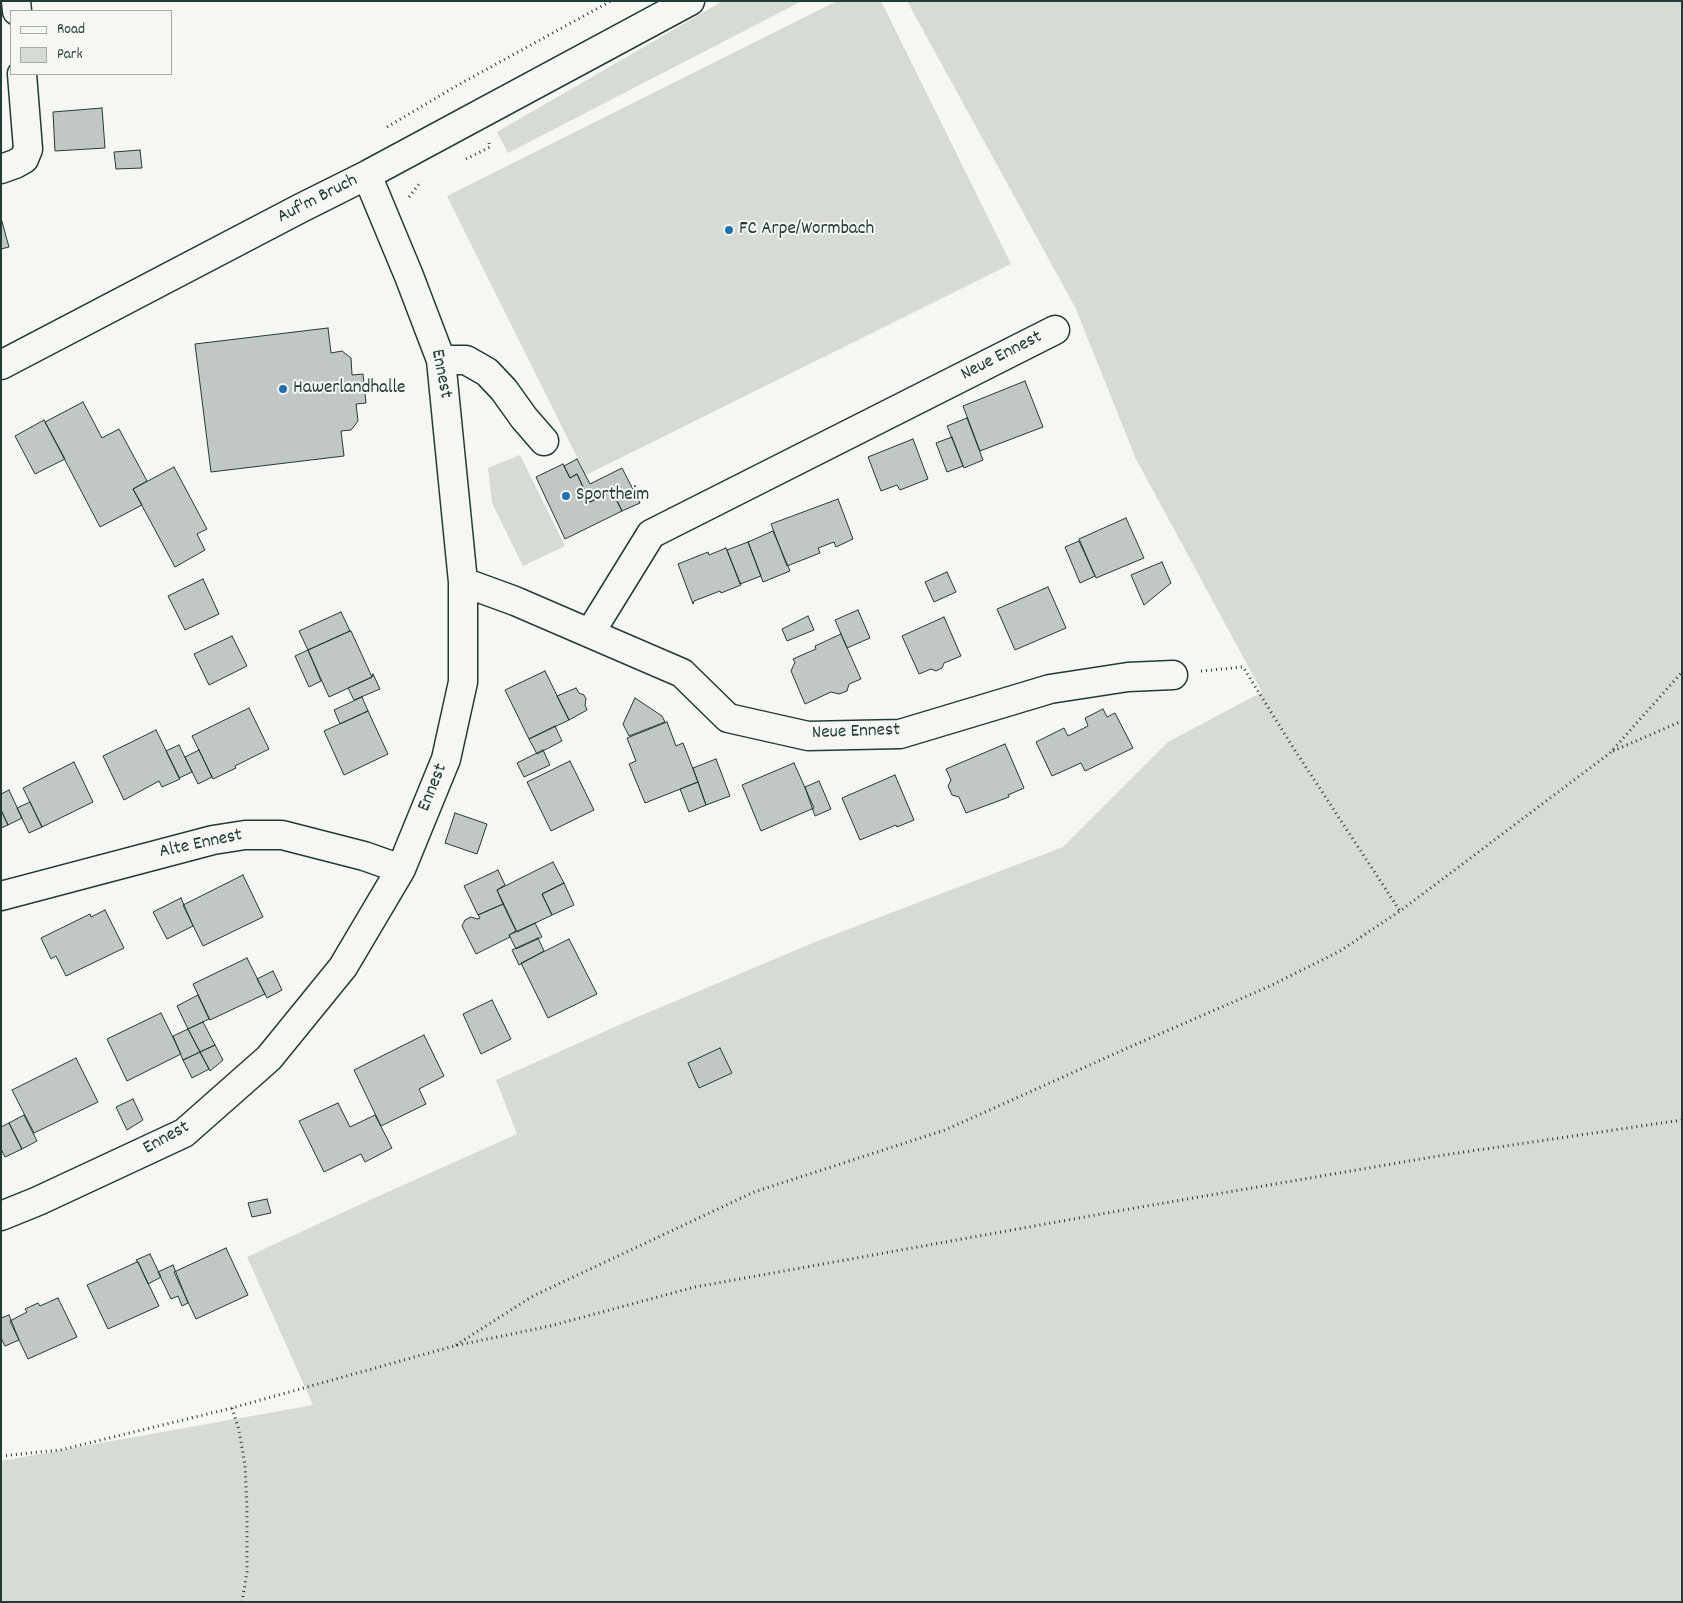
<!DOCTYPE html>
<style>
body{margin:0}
#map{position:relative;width:1683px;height:1603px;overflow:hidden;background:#f6f6f2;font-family:Dekko,sans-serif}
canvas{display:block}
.frame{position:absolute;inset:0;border:2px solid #1f3d34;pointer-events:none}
.legend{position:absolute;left:10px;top:10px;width:162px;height:65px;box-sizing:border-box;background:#f6f6f2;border:1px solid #a0aca6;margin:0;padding:6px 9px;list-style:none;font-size:15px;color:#1f3d34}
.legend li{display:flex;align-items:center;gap:10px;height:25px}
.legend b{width:25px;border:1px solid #a0aca6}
</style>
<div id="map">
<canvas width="1683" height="1603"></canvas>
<div class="frame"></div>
<ul class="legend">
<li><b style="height:6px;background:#f6f6f2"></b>Road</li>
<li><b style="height:14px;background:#d6dbd6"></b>Park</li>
</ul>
</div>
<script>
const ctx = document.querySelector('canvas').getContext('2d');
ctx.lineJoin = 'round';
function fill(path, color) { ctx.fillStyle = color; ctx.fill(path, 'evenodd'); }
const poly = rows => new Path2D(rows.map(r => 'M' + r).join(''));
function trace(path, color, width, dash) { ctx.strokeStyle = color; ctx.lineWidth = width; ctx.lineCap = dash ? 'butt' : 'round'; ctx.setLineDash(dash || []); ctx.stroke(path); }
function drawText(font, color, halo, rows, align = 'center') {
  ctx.font = font + ' Dekko,sans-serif'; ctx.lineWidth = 4; ctx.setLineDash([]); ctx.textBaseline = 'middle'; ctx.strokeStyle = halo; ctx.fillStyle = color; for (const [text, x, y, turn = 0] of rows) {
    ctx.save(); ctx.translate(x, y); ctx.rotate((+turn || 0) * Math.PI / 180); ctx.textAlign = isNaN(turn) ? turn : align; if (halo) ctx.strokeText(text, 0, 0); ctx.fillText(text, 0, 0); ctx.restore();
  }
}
fill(poly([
 [723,1,802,1,508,153,497,132],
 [837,1,881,1,1011,264,586,475,447,196],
 [907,1,1682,1,1682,1602,1,1602,1,1461,313,1405,247,1257,350,1209,517,1134,496,1080,626,1022,815,942,1063,847,1168,742,1262,692,1136,459,1075,307],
 [520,455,565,546,523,566,492,503,488,468]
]), '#d6dbd6');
const building = poly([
 [102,108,105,148,55,151,53,112,102,108],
 [140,150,142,168,116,169,114,152,140,150],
 [1,218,9,247,1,249,1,218],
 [328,328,331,353,342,351,351,358,352,375,363,374,366,403,356,404,358,421,351,430,341,431,344,456,211,472,195,344,328,328],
 [1025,381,1043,427,980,451,963,406,1025,381],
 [83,402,102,438,119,429,147,481,133,489,142,505,100,527,45,422,83,402],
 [967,418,983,460,964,468,947,426,967,418],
 [44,420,65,459,35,474,15,436,44,420],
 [952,437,963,466,947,472,936,443,952,437],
 [913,439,928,479,900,490,897,485,881,491,868,457,913,439],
 [577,459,590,484,622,468,640,503,622,511,612,491,590,502,577,474,570,478,564,466,577,459],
 [563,464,570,478,577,474,590,502,612,491,622,511,565,539,536,477,563,464],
 [174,467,207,529,197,534,205,550,175,567,133,489,174,467],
 [838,499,853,539,836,547,834,542,818,548,820,553,787,566,771,524,838,499],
 [1126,518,1144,558,1096,578,1079,539,1126,518],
 [773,531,790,571,763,582,748,542,773,531],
 [1079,541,1095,576,1080,583,1065,547,1079,541],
 [748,542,761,576,740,584,727,550,748,542],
 [726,548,741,585,721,593,720,591,694,601,693,604,678,564,708,552,709,555,726,548],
 [1162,562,1171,583,1144,605,1131,575,1162,562],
 [947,572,956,592,934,602,925,582,947,572],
 [203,579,219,614,185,630,168,596,203,579],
 [1048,587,1066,628,1015,650,997,609,1048,587],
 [858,610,870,638,847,648,835,620,858,610],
 [341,612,350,631,308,650,299,631,341,612],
 [808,616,814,630,787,641,782,629,808,616],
 [944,617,961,656,944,663,942,668,936,671,931,669,919,674,902,636,944,617],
 [350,631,351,631,372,677,329,697,308,650,350,631],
 [841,634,861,679,849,684,847,691,839,694,831,692,805,704,791,671,795,662,793,659,816,649,815,646,841,634],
 [232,636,247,666,209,685,194,654,232,636],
 [308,650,321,681,309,687,295,656,308,650],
 [545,671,569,720,529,739,505,690,545,671],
 [373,674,380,689,354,700,348,688,372,677,373,674],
 [576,688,579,693,584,695,586,699,585,705,587,710,569,720,557,696,576,688],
 [362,697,368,711,340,724,334,710,362,697],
 [635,698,662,716,665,722,629,736,623,724,635,698],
 [249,708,269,749,235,766,236,768,213,779,192,736,249,708],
 [1103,709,1107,717,1115,713,1133,748,1085,771,1081,763,1052,776,1036,742,1064,728,1068,736,1088,726,1085,718,1103,709],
 [368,711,388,754,344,775,324,731,368,711],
 [667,722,676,746,683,743,698,782,645,803,629,764,636,761,627,738,667,722],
 [555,726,562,741,537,754,529,739,555,726],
 [156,730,180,779,162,787,159,781,124,800,103,756,156,730],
 [1005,744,1024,788,1008,795,1009,797,966,813,959,797,952,795,948,786,951,780,946,769,1005,744],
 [179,745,192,772,179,778,166,751,179,745],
 [199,750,212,777,198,784,185,757,199,750],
 [543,750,550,765,524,777,517,763,543,750],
 [716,759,730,796,706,805,693,768,716,759],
 [570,761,594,810,551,831,527,782,570,761],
 [74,762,93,802,42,827,23,788,74,762],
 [794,763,814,808,761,831,742,785,794,763],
 [895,775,914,820,897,827,896,825,860,840,842,798,895,775],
 [819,781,831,809,815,816,805,787,819,781],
 [698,782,706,805,689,812,680,789,698,782],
 [9,790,22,818,8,825,1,810,1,794,9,790],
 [30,802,42,827,29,833,17,808,30,802],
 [1,810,8,825,1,828,1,810],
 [455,813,487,824,477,854,445,843,455,813],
 [553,862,564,883,542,894,552,915,517,932,497,890,553,862],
 [498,870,505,885,497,890,503,904,478,915,464,886,498,870],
 [243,875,263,917,203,946,183,905,243,875],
 [564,883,574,905,552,915,542,894,564,883],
 [181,898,193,926,167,939,153,912,181,898],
 [503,904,516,931,509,935,510,937,476,954,462,926,465,920,471,917,477,919,480,918,478,915,503,904],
 [105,910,124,948,66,976,56,956,51,959,41,938,90,914,91,917,105,910],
 [535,923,542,937,516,949,509,935,535,923],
 [538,938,544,951,519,965,512,950,538,938],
 [569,939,597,994,548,1018,521,963,569,939],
 [247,958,265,994,210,1020,193,984,247,958],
 [273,971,282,990,267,998,257,979,273,971],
 [198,995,209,1019,188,1029,177,1006,198,995],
 [492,1000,511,1039,481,1054,463,1014,492,1000],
 [161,1013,181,1054,127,1081,107,1039,161,1013],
 [203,1022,215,1045,200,1052,188,1029,203,1022],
 [188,1029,200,1052,183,1060,173,1036,188,1029],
 [424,1035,444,1076,419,1089,426,1104,381,1126,354,1070,424,1035],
 [215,1045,223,1060,210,1071,200,1052,215,1045],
 [720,1048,732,1073,699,1088,688,1063,720,1048],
 [200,1052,209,1069,192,1078,183,1060,200,1052],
 [76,1058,98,1102,34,1133,12,1090,76,1058],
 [133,1099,143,1120,127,1130,116,1107,133,1099],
 [338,1103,350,1127,375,1115,392,1148,365,1162,361,1154,324,1172,299,1121,338,1103],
 [24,1115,37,1141,22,1149,9,1123,24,1115],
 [9,1123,22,1149,5,1157,1,1149,1,1127,9,1123],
 [267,1199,271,1213,252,1217,248,1203,267,1199],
 [226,1248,248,1295,196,1319,174,1272,226,1248],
 [150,1254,161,1277,148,1284,138,1262,136,1260,150,1254],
 [137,1262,138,1262,159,1306,108,1329,87,1285,137,1262],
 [173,1265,188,1303,182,1306,178,1296,171,1299,158,1272,173,1265],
 [58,1298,77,1337,28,1359,10,1321,27,1312,25,1309,38,1303,40,1306,58,1298],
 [9,1315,19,1340,5,1346,1,1338,1,1318,9,1315]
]);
fill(building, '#c1c8c3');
trace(building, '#1f3d34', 1);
const minor = poly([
 [16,1,17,11],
 [1,169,15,164,24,159,28,149,22,74],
 [441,360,466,360,487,372,504,390,524,418,544,441],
 [1,365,301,208,367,175,690,1],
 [463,582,515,601,682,673,728,718,808,736,900,734,1050,689,1128,677,1173,675],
 [590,633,651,534,1055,330],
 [1,896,213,840,245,835,282,835,364,856,401,869],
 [1,1216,38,1201,184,1133,269,1058,343,967,401,869,446,759,463,682,463,582,441,360,409,276,367,175]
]);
trace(minor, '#1f3d34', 31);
trace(poly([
 [387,127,458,85,611,1],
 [466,159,490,147,489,143],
 [409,197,419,184],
 [1201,671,1243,667,1296,752,1400,911],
 [1613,751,1682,721],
 [456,1345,533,1296,754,1192,945,1130,1132,1046,1270,986,1340,951,1400,911,1610,753,1682,672],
 [232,1408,239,1430,245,1465,247,1508,247,1572,242,1602],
 [1,1456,60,1450,232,1408,454,1346,550,1326,695,1287,1129,1209,1444,1155,1682,1120]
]), '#1f3d34', 3, [1, 4]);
trace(minor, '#f6f6f2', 28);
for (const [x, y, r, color] of [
 [729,230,5,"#1f6fb2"],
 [283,389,5,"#1f6fb2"],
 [566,496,5,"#1f6fb2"]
]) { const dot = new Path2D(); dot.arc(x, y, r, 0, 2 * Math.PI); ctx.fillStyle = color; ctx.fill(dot); trace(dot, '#f6f6f2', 2); }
drawText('19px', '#1f3d34', '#f6f6f2', [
 ["Auf'm Bruch",318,200,-27],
 ["Neue Ennest",1002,357,-27],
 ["Ennest",440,374,79],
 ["Neue Ennest",856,733,-2],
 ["Ennest",434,788,-68],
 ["Alte Ennest",201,845,-12],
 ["Ennest",167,1139,-29]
]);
drawText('19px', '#1f3d34', '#f6f6f2', [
 ["FC Arpe/Wormbach",739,230],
 ["Hawerlandhalle",293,389],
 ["Sportheim",576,496]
], 'left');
</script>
